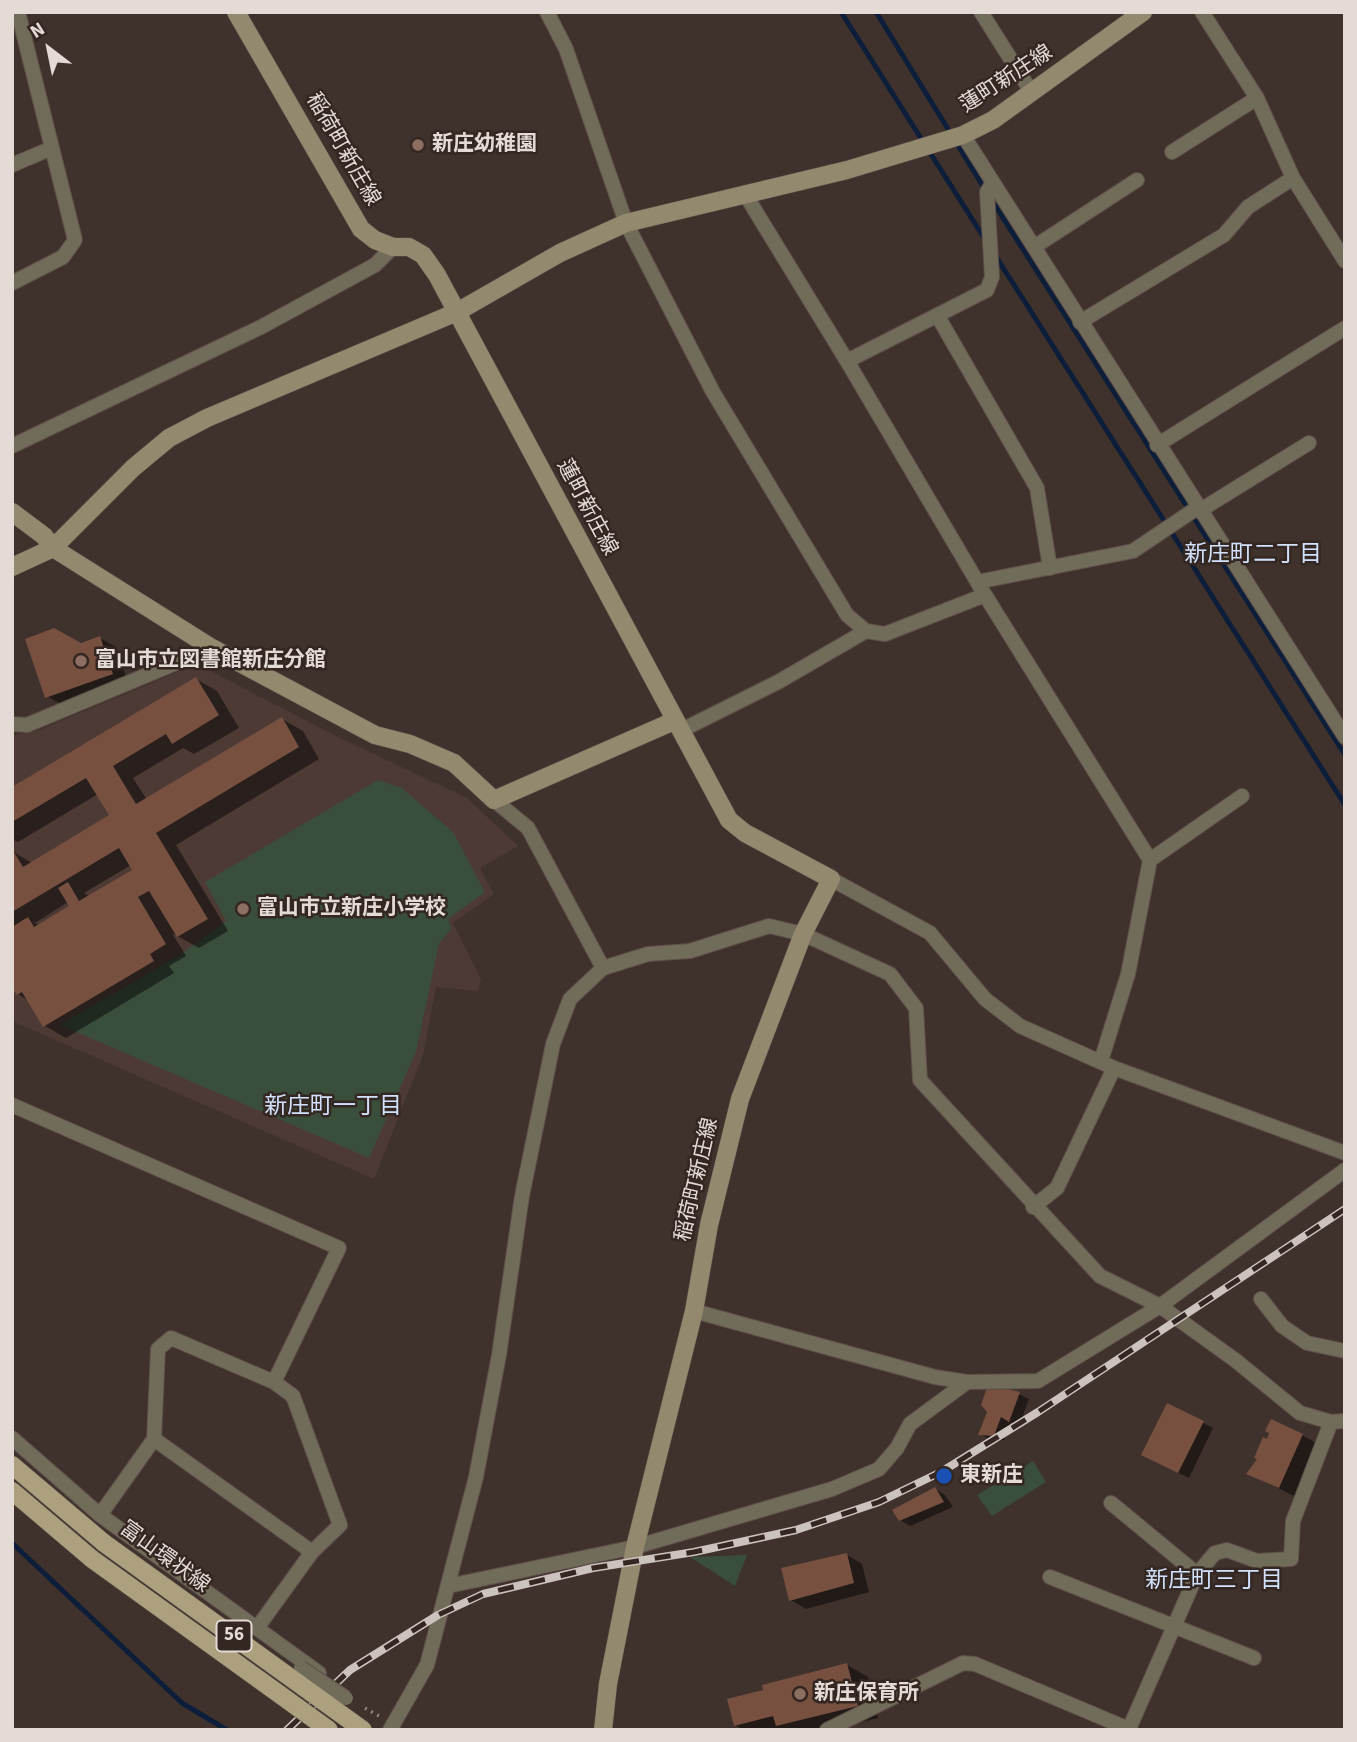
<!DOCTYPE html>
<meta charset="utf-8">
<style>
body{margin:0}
#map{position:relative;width:1357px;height:1742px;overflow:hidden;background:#3f312b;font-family:"Source Sans 3",sans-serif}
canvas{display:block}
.frame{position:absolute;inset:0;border:14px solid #e4dbd7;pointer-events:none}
.north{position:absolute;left:14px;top:14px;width:70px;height:70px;-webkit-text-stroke:5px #342721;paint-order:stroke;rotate:328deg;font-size:19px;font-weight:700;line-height:28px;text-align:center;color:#e4dbd7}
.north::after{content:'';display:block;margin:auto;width:24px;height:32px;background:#e4dbd7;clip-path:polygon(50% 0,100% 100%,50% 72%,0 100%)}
</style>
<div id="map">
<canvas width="1357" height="1742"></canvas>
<div class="frame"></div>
<div class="north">N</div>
</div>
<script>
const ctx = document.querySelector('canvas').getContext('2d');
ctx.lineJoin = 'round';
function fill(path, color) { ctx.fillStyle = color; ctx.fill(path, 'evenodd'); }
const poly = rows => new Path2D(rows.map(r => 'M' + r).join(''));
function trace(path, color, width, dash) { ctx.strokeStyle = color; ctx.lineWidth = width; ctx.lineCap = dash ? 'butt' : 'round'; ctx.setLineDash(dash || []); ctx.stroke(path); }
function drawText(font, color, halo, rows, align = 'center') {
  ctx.font = font + ' "Source Sans 3","Noto Sans JP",sans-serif'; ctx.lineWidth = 5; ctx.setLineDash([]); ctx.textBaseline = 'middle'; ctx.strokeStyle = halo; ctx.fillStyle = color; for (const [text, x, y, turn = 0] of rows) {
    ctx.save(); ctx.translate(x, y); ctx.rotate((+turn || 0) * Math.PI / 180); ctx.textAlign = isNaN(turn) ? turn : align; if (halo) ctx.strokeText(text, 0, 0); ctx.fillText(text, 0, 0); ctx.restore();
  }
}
fill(poly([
 [197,664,336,736,467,798,518,846,480,868,494,894,453,923,481,979,478,991,436,987,423,1055,374,1179,12,1021,12,735,37,731]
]), '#4e3a35');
fill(poly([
 [378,780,402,788,453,832,485,892,448,919,451,929,439,944,416,1052,369,1158,60,1025,181,954,226,921,205,882],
 [1033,1461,1046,1482,992,1516,977,1495],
 [747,1555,735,1586,690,1557]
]), '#3a4e3c');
fill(poly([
 [100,638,116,647,128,682,62,705,47,696,80,645],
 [196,679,217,691,239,728,194,754,183,748,133,778,147,800,282,719,303,731,319,759,176,845,228,931,199,948,172,933,186,956,169,966,174,973,66,1038,45,1026,29,1001,18,994,12,984,12,851,32,863,111,816,98,794,18,842,12,839,12,789],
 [131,865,134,870,90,897,84,893],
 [68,902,71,907,40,926,35,923],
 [1019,1394,1029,1399,1019,1426,1011,1422,1004,1440,990,1440,981,1434,989,1411],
 [1168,1405,1213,1428,1189,1478,1153,1460],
 [1302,1435,1323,1447,1300,1499,1248,1473],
 [935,1489,945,1495,953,1507,910,1526,900,1520],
 [847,1555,862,1564,869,1592,806,1609,791,1600],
 [847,1665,868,1677,878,1718,829,1730,744,1730,735,1725,766,1691]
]), '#0007');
trace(poly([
 [841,12,986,241],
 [876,12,986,191],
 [991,199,1345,755],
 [995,255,1345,805],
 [12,1543,182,1703,227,1730]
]), '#0d1e3a', 5);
fill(poly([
 [54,628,81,643,100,636,113,674,45,698,25,639],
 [196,677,219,715,172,744,166,734,113,766,136,804,282,717,299,747,156,833,208,919,177,937,149,891,138,897,166,944,150,954,154,961,43,1027,22,992,17,995,12,988,12,927,28,917,34,927,69,906,58,888,68,882,79,901,132,870,119,848,12,912,12,849,23,867,109,815,86,778,12,822,12,787],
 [988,1384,1020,1392,1009,1422,1001,1417,994,1436,978,1435,987,1412,981,1405],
 [1167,1403,1204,1421,1178,1473,1141,1455],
 [1271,1419,1303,1434,1279,1488,1246,1474,1257,1459,1254,1458,1263,1437,1267,1439,1269,1433,1265,1431],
 [935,1487,944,1502,899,1521,892,1510],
 [847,1553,854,1583,789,1601,781,1568],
 [847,1663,858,1706,776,1726,773,1716,734,1726,727,1699,763,1690,762,1685]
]), '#775040');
const street = poly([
 [547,12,566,49,626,223,713,392,847,615,866,631,885,634,985,595],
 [981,12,1032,93],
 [1202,12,1257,98,1293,178,1345,261],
 [963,135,1345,737],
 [1172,152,1257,98],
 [12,165,52,148],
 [745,194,847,361,985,595,1150,860,1128,974,1101,1061],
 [1034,247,1137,180],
 [12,283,63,257,75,240,18,12],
 [937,315,1037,488,1050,568],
 [1080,322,1224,235,1248,207,1293,178],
 [847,361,987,290,992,277,987,192,993,182],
 [1157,445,1345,328],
 [12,446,261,327,375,265,393,247],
 [1199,511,1309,443],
 [977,582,1133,551,1197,508],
 [12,724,27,725,212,648],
 [680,731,778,682,866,631],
 [494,800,528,828,603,968],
 [1150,860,1242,796],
 [831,879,930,933,985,999,1020,1026,1114,1068,1345,1153],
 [12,1105,339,1248,274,1382,171,1338,158,1349,154,1439,312,1552,340,1525,293,1396,274,1382],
 [1033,1207,1057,1188,1114,1068],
 [1261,1299,1282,1326,1307,1343,1345,1351],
 [694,1311,935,1377,967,1382,1038,1381,1160,1306,1345,1170],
 [12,1438,100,1515],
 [154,1439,100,1515,319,1673],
 [1111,1503,1197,1574],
 [1050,1577,1254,1658],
 [448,1586,635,1547,832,1489,879,1469,897,1448,910,1424,967,1382],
 [257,1628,312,1552],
 [1129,1729,1197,1574,1215,1553,1227,1550,1257,1561,1291,1559,1293,1521,1331,1422],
 [390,1730,427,1665,476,1477,499,1355,522,1196,553,1044,570,999,603,968,648,954,690,951,769,926,803,934,890,974,916,1008,920,1080,1100,1276,1160,1306,1235,1360,1300,1413,1331,1422,1345,1421],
 [827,1730,963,1663,975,1664,1131,1730]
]);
const secondary = poly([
 [236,12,361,229,375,240,393,247,409,247,423,255,437,275,729,820,745,833,831,879,803,934,740,1099,709,1225,694,1311,635,1547,608,1684,603,1730],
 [12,512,44,536,53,548,212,648,375,735,410,744,454,763,494,800,674,721],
 [12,567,53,548,133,468,169,438,207,418,457,312,560,253,626,223,847,170,963,135,993,120,1143,12]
]);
const primary = poly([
 [12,1465,104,1543],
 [12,1491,92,1559]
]);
trace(street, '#5d504a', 16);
trace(secondary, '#5d504a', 19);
trace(primary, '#5d504a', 19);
trace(poly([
 [365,1708,379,1716]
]), '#8d827d', 3.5, [2, 5]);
trace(street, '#716b5a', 14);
trace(secondary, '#92896e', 18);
trace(primary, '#aca07e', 18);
const rail = poly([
 [287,1730,350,1670,438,1615,483,1594,593,1568,694,1552,796,1530,879,1502,941,1472,1038,1412,1345,1209]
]);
trace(rail, '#ccc2be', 8);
trace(rail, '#342721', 5, [16]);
const streetBridge = poly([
 [301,1668,346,1698]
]);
const primaryBridge = poly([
 [104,1543,363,1730],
 [92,1559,329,1730]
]);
trace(streetBridge, '#5d504a', 16, []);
trace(primaryBridge, '#5d504a', 19, []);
trace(streetBridge, '#716b5a', 14);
trace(primaryBridge, '#aca07e', 18);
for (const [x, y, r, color] of [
 [418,145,7,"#8d6e63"],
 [81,661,7,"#8d6e63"],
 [243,909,7,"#8d6e63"],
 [944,1476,9,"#1a4fb4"],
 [800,1694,7,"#8d6e63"]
]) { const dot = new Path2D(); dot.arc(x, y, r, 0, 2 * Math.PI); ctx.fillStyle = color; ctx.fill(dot); trace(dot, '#342721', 2.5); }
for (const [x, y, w] of [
 [234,1636,35]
]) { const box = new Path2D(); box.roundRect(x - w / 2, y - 15.5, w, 31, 5); ctx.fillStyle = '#342721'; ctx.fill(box); trace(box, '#e4dbd7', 2); }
drawText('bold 19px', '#e4dbd7', null, [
 ["56",234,1636]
]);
drawText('21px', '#e4dbd7', '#342721', [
 ["蓮町新庄線",1007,80,-33],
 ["稲荷町新庄線",342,150,60],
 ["蓮町新庄線",586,508,62],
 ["稲荷町新庄線",698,1180,-77],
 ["富山環状線",164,1558,36]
]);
drawText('bold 21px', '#e4dbd7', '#342721', [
 ["新庄幼稚園",432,145],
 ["富山市立図書館新庄分館",95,661],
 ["富山市立新庄小学校",257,909],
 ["東新庄",960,1476],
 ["新庄保育所",814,1694]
], 'left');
drawText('23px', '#d1e1fc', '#342721', [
 ["新庄町二丁目",1253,556],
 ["新庄町一丁目",333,1108],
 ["新庄町三丁目",1214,1582]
]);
</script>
